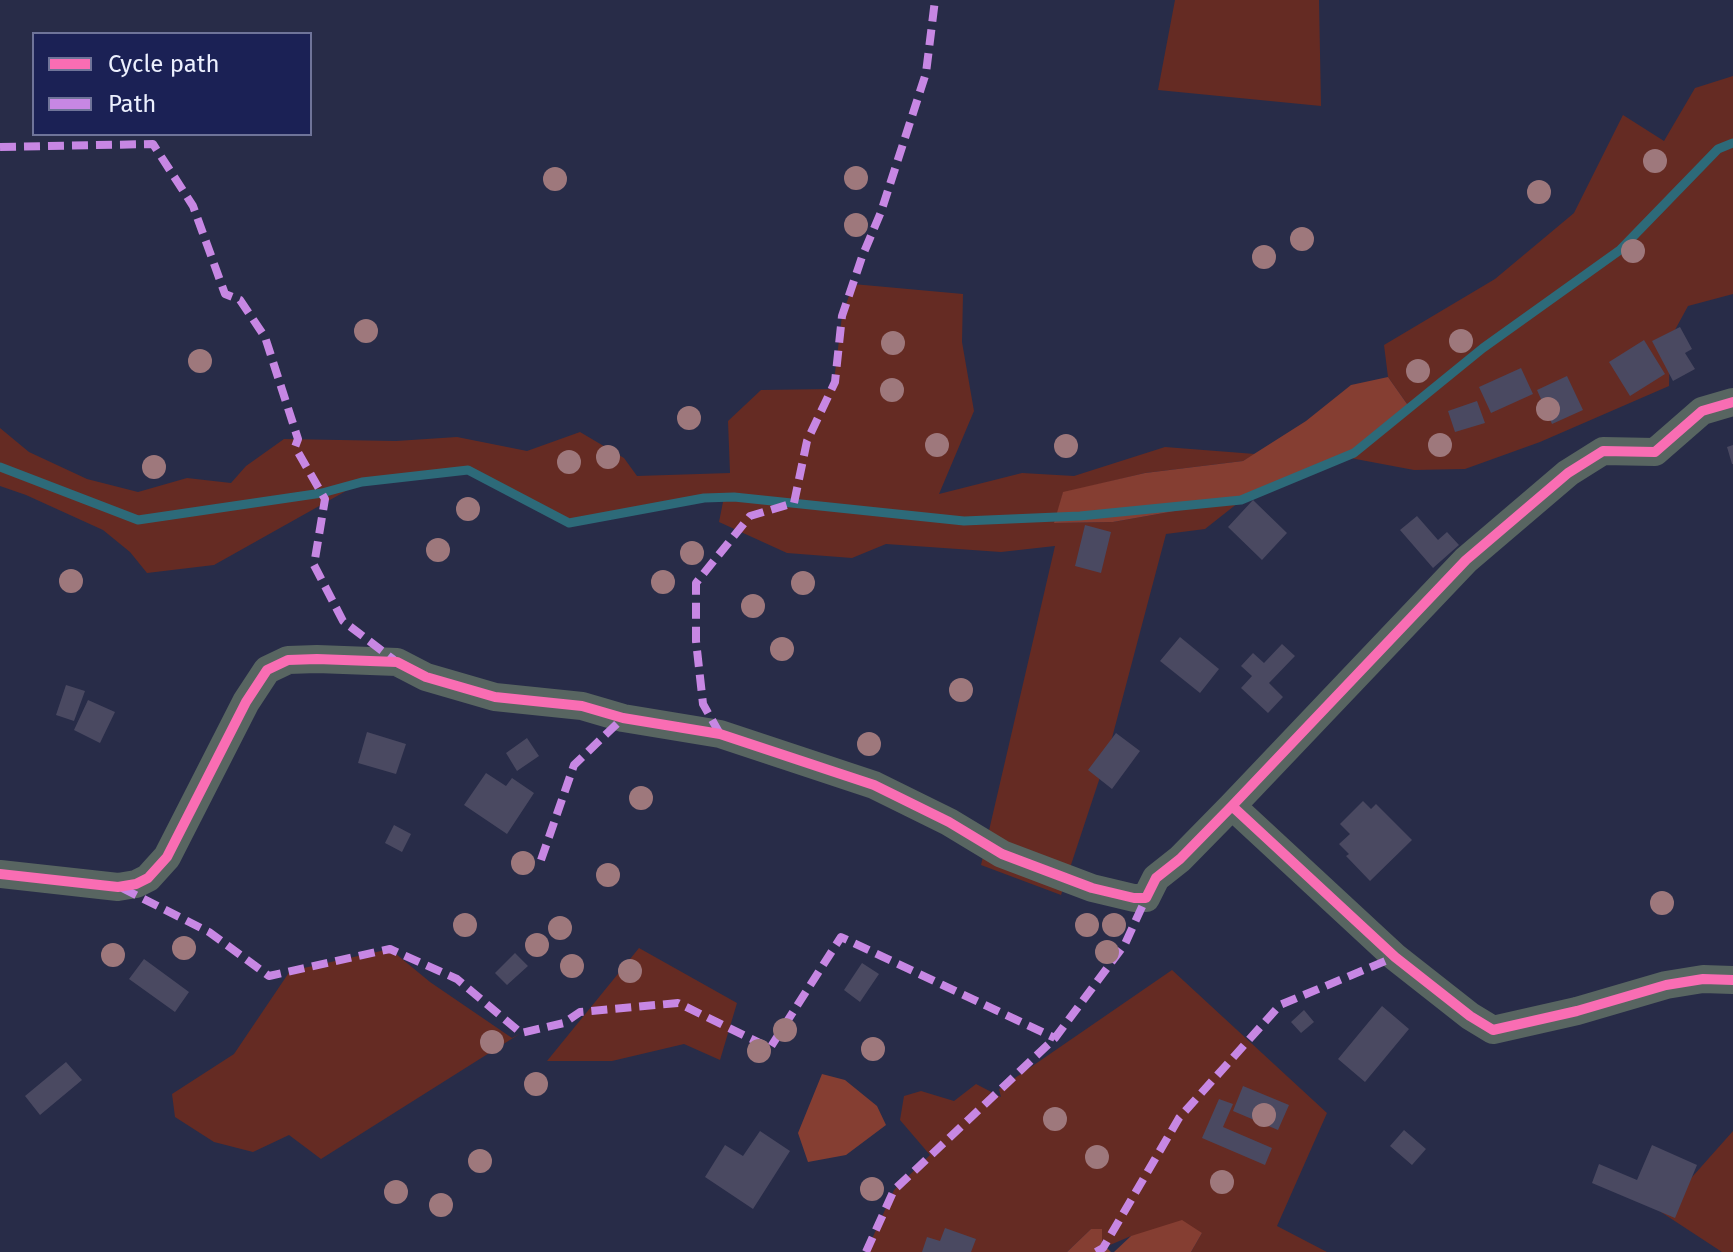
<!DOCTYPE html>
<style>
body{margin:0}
#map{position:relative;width:1733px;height:1252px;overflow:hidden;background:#282c48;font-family:"Fira Sans",sans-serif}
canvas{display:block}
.legend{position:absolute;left:32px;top:32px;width:280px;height:104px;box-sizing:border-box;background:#1b2155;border:2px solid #6f7499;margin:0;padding:10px 14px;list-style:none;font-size:24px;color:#ecf0fe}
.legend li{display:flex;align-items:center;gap:16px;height:40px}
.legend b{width:40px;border:2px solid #6f7499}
</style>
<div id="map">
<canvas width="1733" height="1252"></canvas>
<ul class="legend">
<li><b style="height:10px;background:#f96db3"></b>Cycle path</li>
<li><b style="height:10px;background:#c787e3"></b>Path</li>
</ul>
</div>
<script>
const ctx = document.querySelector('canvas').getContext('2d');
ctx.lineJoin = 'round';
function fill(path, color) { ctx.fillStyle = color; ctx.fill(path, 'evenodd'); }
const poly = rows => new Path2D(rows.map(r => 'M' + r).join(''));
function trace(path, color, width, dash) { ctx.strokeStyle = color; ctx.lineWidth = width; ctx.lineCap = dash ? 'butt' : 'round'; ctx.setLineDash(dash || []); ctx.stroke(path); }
fill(poly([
 [1175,0,1319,0,1321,106,1158,90],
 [1733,76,1733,294,1688,306,1670,339,1669,386,1540,442,1465,469,1414,470,1345,457,1412,411,1388,377,1384,345,1495,279,1574,213,1623,115,1664,141,1695,88],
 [853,284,963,294,962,342,974,411,939,494,1022,473,1074,476,1165,447,1255,454,1243,461,1145,473,1063,493,1055,523,1113,522,1243,499,1205,529,1166,534,1108,753,1061,895,981,865,1055,546,1001,552,886,544,852,558,787,553,719,522,724,497,704,498,569,523,468,470,362,482,214,565,147,573,130,552,103,530,26,495,0,486,0,428,29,452,87,479,138,492,187,478,231,483,246,466,284,439,396,441,457,437,527,451,580,432,624,458,637,476,730,473,728,421,761,390,833,389,842,316],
 [639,948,737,1003,720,1060,684,1044,612,1061,547,1061],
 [390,949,430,982,512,1038,521,1033,321,1159,289,1135,253,1152,214,1142,175,1117,172,1094,234,1054,290,971],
 [1172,970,1327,1113,1277,1226,1327,1252,1191,1252,1202,1233,1131,1236,1103,1248,1091,1229,1067,1252,866,1252,894,1190,930,1155,900,1120,904,1096,921,1091,954,1101,976,1084,1001,1097,999,1089],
 [1733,1131,1733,1252,1722,1252,1661,1212]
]), '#652b23');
fill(poly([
 [1388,377,1412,411,1345,457,1243,499,1113,522,1054,523,1063,492,1145,473,1243,461,1306,421,1351,385],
 [822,1074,845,1080,877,1106,886,1125,846,1155,808,1162,798,1133],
 [1182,1220,1202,1233,1191,1252,1114,1252,1131,1236],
 [1091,1229,1102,1229,1102,1243,1111,1252,1067,1252]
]), '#853e32');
trace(poly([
 [0,467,138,520,322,493,362,482,468,470,569,523,704,498,734,497,964,521,1080,516,1241,500,1354,453,1483,348,1620,250,1718,149,1733,143]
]), '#2d6a79', 9);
fill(poly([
 [1680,327,1692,349,1685,353,1695,369,1673,381,1652,341],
 [1644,340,1665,374,1630,396,1609,362],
 [1521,368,1533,394,1491,413,1479,387],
 [1567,376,1583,410,1552,424,1537,390],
 [1477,401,1485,423,1455,432,1448,411],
 [1733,445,1733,464,1732,464,1727,447],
 [1253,500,1287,533,1262,560,1228,527],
 [1417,516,1438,540,1447,532,1459,545,1433,568,1400,530],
 [1085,525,1111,532,1101,573,1075,566],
 [1180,637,1219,669,1200,693,1160,661],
 [1282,644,1295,656,1269,683,1283,697,1268,713,1241,688,1252,676,1241,666,1253,653,1264,663],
 [66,685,85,691,74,721,56,715],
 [88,700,115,712,100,743,74,730],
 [367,732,406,744,396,774,358,763],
 [1116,733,1140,751,1112,789,1088,770],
 [527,738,539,756,517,771,506,753],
 [486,773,506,786,512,778,534,793,507,834,464,805],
 [1363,801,1371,809,1376,804,1412,840,1370,881,1346,856,1349,854,1339,844,1350,834,1340,824],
 [394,825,411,834,402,852,385,843],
 [515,953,528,966,507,985,495,973],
 [144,959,189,992,175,1012,129,979],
 [862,963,879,974,860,1002,844,990],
 [1382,1006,1409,1029,1365,1082,1338,1059],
 [1304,1010,1314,1022,1301,1033,1291,1022],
 [66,1062,82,1080,40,1115,25,1096],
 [1243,1086,1289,1105,1278,1130,1233,1111],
 [1219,1099,1233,1104,1223,1127,1272,1148,1265,1165,1202,1138],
 [1404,1130,1426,1149,1412,1165,1390,1146],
 [760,1131,790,1151,753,1209,705,1177,725,1145,743,1156],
 [1652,1145,1697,1165,1675,1218,1592,1183,1599,1164,1637,1180],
 [945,1228,976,1239,971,1252,922,1252,927,1237,940,1241]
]), '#4a4961');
trace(poly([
 [1232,806,1395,957,1470,1016,1493,1030,1577,1011,1666,985,1703,979,1733,980],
 [0,874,118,887,136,884,148,878,167,857,246,702,267,670,288,660,317,659,397,662,426,677,495,697,582,706,623,718,720,734,874,785,949,822,1002,854,1092,888,1134,898,1146,898,1156,878,1180,859,1232,806,1466,560,1568,473,1603,451,1655,452,1702,411,1733,402]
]), '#586561', 28);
trace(poly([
 [0,147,153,144,193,206,225,294,240,300,265,337,298,439,295,447,325,499,314,565,343,621,394,660],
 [720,734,703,704,696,641,696,583,750,516,794,503,807,441,835,382,842,316,862,257,881,212,926,73,935,0],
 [541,860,574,765,623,718],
 [122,888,209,932,269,976,390,949,457,979,521,1033,564,1023,580,1012,678,1003,770,1048,841,937,1055,1038],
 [866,1252,894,1190,1055,1038,1125,944,1146,898],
 [1096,1252,1103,1248,1179,1118,1280,1005,1395,957]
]), '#c787e3', 8, [16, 8]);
trace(poly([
 [1232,806,1395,957,1470,1016,1493,1030,1577,1011,1666,985,1703,979,1733,980],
 [0,874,118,887,136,884,148,878,167,857,246,702,267,670,288,660,317,659,397,662,426,677,495,697,582,706,623,718,720,734,874,785,949,822,1002,854,1092,888,1134,898,1146,898,1156,878,1180,859,1232,806,1466,560,1568,473,1603,451,1655,452,1702,411,1733,402]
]), '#f96db3', 10);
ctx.fillStyle = '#9e787c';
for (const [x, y] of [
 [1655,161],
 [856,178],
 [555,179],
 [1539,192],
 [856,225],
 [1302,239],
 [1633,251],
 [1264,257],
 [366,331],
 [1461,341],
 [893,343],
 [200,361],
 [1418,371],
 [892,390],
 [1548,409],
 [689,418],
 [937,445],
 [1440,445],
 [1066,446],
 [608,457],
 [569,462],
 [154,467],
 [468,509],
 [438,550],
 [692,553],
 [71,581],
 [663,582],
 [803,583],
 [753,606],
 [782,649],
 [961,690],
 [869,744],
 [641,798],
 [523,863],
 [608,875],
 [1662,903],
 [465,925],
 [1087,925],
 [1114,925],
 [560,928],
 [537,945],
 [184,948],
 [1107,952],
 [113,955],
 [572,966],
 [630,971],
 [785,1030],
 [492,1042],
 [873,1049],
 [759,1051],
 [536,1084],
 [1264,1115],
 [1055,1119],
 [1097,1157],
 [480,1161],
 [1222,1182],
 [872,1189],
 [396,1192],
 [441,1205]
]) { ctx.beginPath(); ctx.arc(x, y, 12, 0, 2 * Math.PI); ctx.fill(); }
</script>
